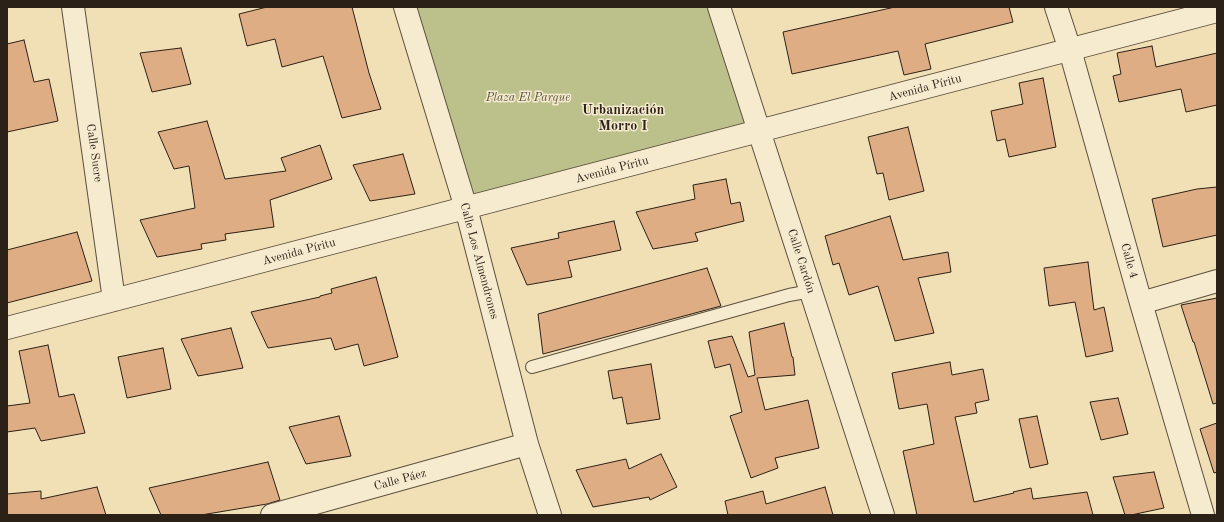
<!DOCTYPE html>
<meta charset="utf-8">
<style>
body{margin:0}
#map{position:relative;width:1224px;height:522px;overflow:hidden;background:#f1dfb5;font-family:"Old Standard TT",serif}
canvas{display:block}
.frame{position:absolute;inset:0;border:8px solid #2b2117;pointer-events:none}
</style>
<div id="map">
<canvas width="1224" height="522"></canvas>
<div class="frame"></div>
</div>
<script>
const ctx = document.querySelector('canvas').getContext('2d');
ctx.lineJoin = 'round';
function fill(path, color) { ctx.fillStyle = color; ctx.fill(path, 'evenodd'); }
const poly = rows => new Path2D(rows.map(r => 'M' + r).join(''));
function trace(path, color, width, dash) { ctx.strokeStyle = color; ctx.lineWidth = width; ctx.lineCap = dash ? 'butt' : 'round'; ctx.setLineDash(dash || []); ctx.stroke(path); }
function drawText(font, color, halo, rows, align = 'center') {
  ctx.font = font + ' "Old Standard TT",serif'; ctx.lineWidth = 3; ctx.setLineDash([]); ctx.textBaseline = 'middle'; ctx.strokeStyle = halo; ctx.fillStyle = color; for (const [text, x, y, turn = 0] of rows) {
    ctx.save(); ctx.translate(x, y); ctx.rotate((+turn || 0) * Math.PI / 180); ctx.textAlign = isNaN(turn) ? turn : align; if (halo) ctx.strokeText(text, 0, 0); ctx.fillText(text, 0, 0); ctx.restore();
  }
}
fill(poly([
 [405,7,719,7,759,131,466,208]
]), '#bcc18c');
const building = poly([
 [267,7,352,7,369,73,381,109,342,118,323,56,282,67,275,39,247,46,239,14,267,7],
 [895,7,1009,7,1013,22,925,44,931,69,904,75,898,51,792,74,783,32,895,7],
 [24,40,34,82,49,79,58,121,7,132,7,44,24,40],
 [1152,46,1156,67,1217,53,1217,105,1186,112,1181,89,1119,102,1113,76,1121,74,1117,53,1152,46],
 [181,48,191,84,152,92,140,53,181,48],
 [1043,78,1056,147,1009,157,1005,139,997,141,991,111,1023,104,1019,83,1043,78],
 [207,121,225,179,286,171,281,158,320,145,332,179,270,200,274,227,225,234,226,240,201,244,202,249,157,257,140,220,195,208,189,166,174,169,158,132,207,121],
 [908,127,924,191,889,200,883,173,877,174,868,137,908,127],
 [403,154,415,194,370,201,353,165,403,154],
 [726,179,731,204,740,202,744,221,695,233,698,241,653,249,636,212,695,199,693,185,726,179],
 [1217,187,1217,235,1163,247,1152,199,1197,189,1217,187],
 [890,216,903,260,948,252,951,272,918,278,934,333,895,341,878,286,849,295,839,263,833,265,825,236,890,216],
 [614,221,621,250,568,261,572,277,527,285,511,248,559,238,558,233,614,221],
 [77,232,92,281,7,303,7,250,77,232],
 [1088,262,1094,310,1104,307,1113,351,1086,357,1075,302,1049,306,1044,268,1088,262],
 [707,268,721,306,543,354,538,314,707,268],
 [376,277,398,357,364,366,358,344,335,350,331,338,268,348,251,312,320,297,320,296,332,293,331,289,376,277],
 [1217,298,1217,403,1213,404,1194,342,1193,342,1181,305,1217,298],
 [784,323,792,357,793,357,795,375,757,378,765,410,808,400,819,448,775,458,778,468,751,478,730,416,742,412,730,364,715,368,708,341,732,336,748,377,755,375,749,332,784,323],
 [231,328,243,368,198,376,181,339,231,328],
 [48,345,59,397,74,394,85,433,41,441,35,428,7,432,7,406,30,403,19,351,48,345],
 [163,348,171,389,127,398,118,357,163,348],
 [950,362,952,375,983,369,989,400,975,403,977,413,955,417,974,502,1014,493,1013,492,1031,488,1033,499,1087,492,1093,515,917,515,903,451,934,444,927,404,899,409,892,373,950,362],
 [651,364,660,419,627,424,622,397,613,399,608,371,651,364],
 [1118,398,1128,434,1101,440,1090,402,1118,398],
 [339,416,351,456,306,464,289,427,339,416],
 [1037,416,1048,464,1030,468,1019,419,1037,416],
 [1217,423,1217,472,1214,473,1200,429,1217,423],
 [661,454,677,487,650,500,649,497,593,507,576,470,626,459,629,469,661,454],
 [268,462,280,500,267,504,201,515,161,515,149,488,268,462],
 [1154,472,1164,508,1131,515,1125,515,1113,477,1154,472],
 [97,487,106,515,7,515,7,494,41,491,41,499,97,487],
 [825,487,833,515,728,515,725,501,763,491,766,504,825,487]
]);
fill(building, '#dfad83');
trace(building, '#2b2117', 1);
const service = poly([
 [532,367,789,295,811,291]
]);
const minor = poly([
 [73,7,114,300],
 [405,7,466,208,527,444,550,515],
 [719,7,883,515],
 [1056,7,1070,50,1141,303,1203,515],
 [1141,303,1217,281],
 [7,328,1217,11],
 [272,515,527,444]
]);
trace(service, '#5c503e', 14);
trace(minor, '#5c503e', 24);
trace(service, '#f6eacf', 12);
trace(minor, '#f6eacf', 22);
drawText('12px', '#2b2117', '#f6eacf', [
 ["Avenida Píritu",925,88,-15],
 ["Calle Sucre",94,153,82],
 ["Avenida Píritu",612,170,-15],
 ["Avenida Píritu",299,252,-15],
 ["Calle Los Almendrones",479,261,75],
 ["Calle Cardón",801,261,72],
 ["Calle 4",1129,261,74],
 ["Calle Páez",400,480,-15]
]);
drawText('italic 12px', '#56513a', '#f6eacf', [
 ["Plaza El Parque",528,98]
]);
drawText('bold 14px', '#2b2117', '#f6eacf', [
 ["Urbanización",623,110],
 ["Morro I",623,126]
]);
</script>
